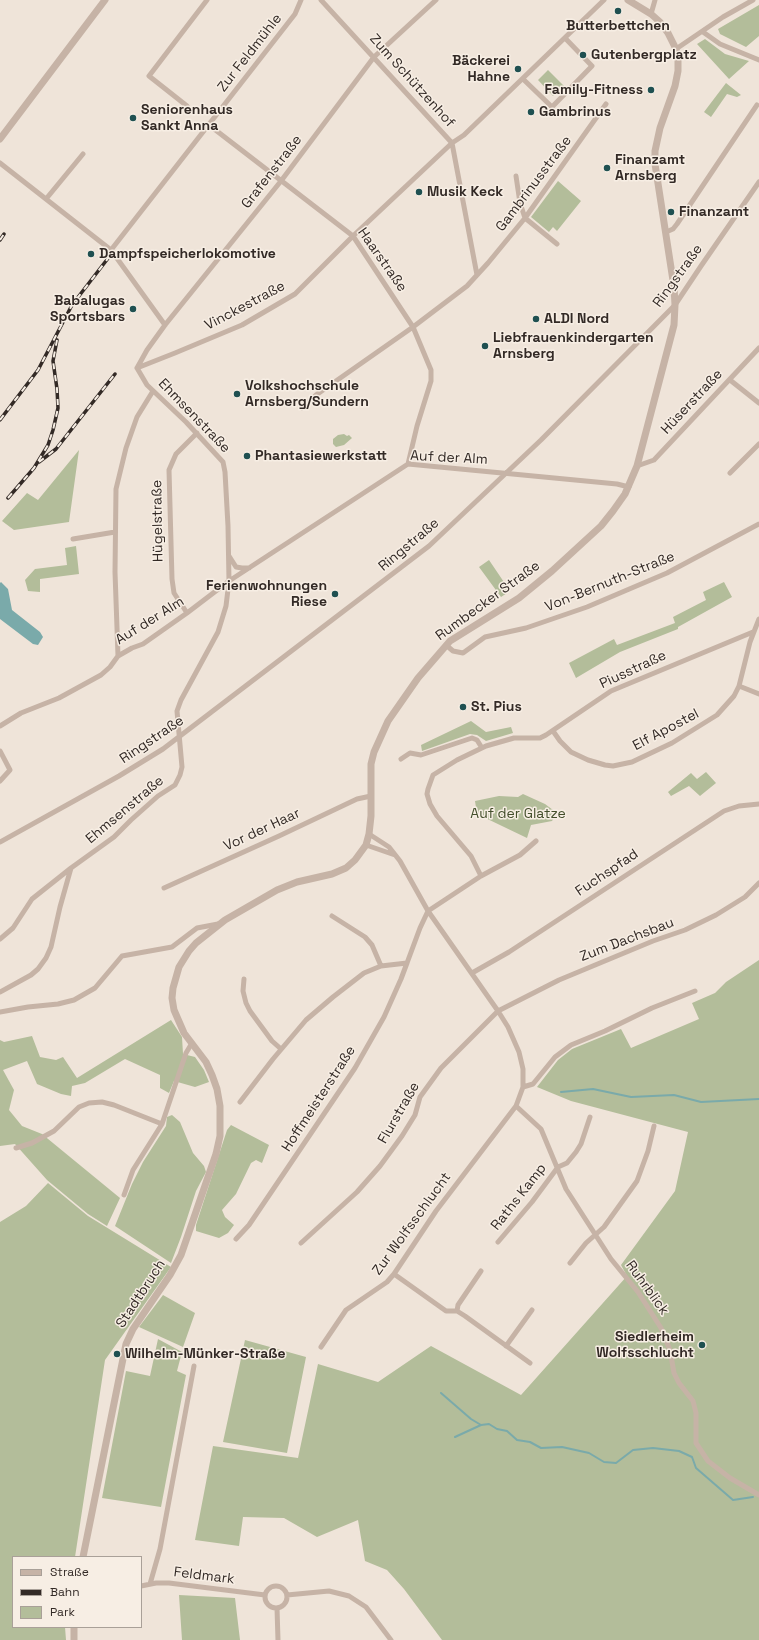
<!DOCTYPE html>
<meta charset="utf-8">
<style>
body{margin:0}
#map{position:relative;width:759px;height:1640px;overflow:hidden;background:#efe4d9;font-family:"Space Grotesk",sans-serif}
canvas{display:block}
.legend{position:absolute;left:12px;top:1556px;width:130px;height:72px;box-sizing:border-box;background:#f7eee4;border:1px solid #a9a098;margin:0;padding:5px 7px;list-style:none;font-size:12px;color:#332a26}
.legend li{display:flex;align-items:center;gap:8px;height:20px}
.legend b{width:20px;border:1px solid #a9a098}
</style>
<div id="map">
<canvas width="759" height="1640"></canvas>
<ul class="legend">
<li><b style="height:5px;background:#c6b3a6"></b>Straße</li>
<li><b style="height:5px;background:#332a26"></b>Bahn</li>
<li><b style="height:11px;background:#b3bd9a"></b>Park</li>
</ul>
</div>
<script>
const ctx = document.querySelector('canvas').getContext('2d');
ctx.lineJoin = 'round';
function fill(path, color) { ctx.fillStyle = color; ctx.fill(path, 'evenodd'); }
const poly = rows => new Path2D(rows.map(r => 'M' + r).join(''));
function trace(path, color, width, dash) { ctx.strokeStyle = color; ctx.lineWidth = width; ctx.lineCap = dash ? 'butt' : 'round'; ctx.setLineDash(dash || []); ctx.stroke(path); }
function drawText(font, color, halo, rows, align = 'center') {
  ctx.font = font + ' "Space Grotesk",sans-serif'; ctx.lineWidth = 3; ctx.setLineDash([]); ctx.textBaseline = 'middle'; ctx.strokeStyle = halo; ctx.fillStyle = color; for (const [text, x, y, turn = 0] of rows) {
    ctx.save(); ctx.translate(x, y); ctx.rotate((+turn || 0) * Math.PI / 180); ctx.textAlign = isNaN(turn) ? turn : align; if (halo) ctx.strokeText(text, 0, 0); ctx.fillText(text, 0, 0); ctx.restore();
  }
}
fill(poly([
 [759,5,759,36,746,47,720,34,718,29],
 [705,39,725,54,749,61,729,79,697,44],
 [548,70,564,86,553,96,538,80],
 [726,83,741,95,737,97,727,94,711,117,704,112],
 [558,181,581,201,557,231,553,227,549,232,531,217],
 [344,434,347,436,349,435,352,438,344,445,336,447,333,444,333,439,338,435],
 [79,450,69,522,14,530,2,521,27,493,38,500],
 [76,546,79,574,40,579,40,592,28,591,25,580,35,569,67,565,65,548],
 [489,560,510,591,501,597,479,567],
 [724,582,732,597,678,627,678,629,620,652,576,678,569,663,614,639,617,645,675,623,673,617,706,600,703,592],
 [471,721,486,732,511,727,513,733,486,741,477,735,470,734,422,751,421,745],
 [706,772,716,783,700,796,689,786,671,796,668,792,691,773,697,779],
 [523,794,545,804,557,813,552,821,531,825,527,838,477,814,475,801,499,796,518,797],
 [759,960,759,1640,442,1640,404,1589,387,1570,365,1561,358,1520,317,1537,284,1518,243,1517,239,1546,195,1540,213,1446,298,1458,318,1364,378,1382,431,1346,521,1395,627,1276,621,1265,675,1191,688,1132,571,1101,537,1087,558,1060,572,1049,621,1029,631,1048,699,1019,692,1003,715,993,726,982],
 [171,1020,182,1037,183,1054,195,1057,204,1070,209,1082,195,1087,174,1081,169,1093,160,1088,160,1075,125,1059,85,1083,72,1086,71,1096,61,1094,37,1084,27,1061,3,1070,14,1090,9,1110,22,1126,42,1134,120,1198,107,1226,88,1214,47,1180,15,1144,0,1146,0,1040,4,1042,32,1036,40,1057,56,1060,63,1057,77,1078],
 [172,1115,180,1122,193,1153,204,1166,206,1172,196,1191,181,1237,171,1263,115,1226,132,1184,143,1162,166,1126,167,1117],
 [231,1125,269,1145,262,1163,256,1160,251,1163,236,1194,222,1210,225,1217,234,1225,228,1233,219,1238,196,1231,196,1225,227,1130],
 [48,1183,88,1216,171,1267,105,1360,75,1557,13,1557,13,1627,65,1627,66,1640,0,1640,0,1222,26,1206],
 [163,1295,195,1313,183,1347,139,1327],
 [158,1339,182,1352,177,1371,186,1375,161,1507,102,1498,126,1371,150,1376],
 [245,1340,306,1357,287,1453,223,1442],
 [179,1595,235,1598,240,1640,182,1640]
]), '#b3bd9a');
fill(poly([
 [1,582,8,589,12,610,40,632,43,637,38,645,33,644,0,619,0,583]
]), '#7aaaaa');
trace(poly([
 [561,1092,593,1089,631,1097,674,1095,701,1102,759,1099],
 [441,1393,471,1419,481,1425,489,1424,497,1429,507,1431,517,1440,530,1442,541,1448,562,1447,589,1453,604,1462,616,1463,633,1450,653,1448,679,1451,692,1457,696,1468,733,1500,753,1497],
 [455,1437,481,1425]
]), '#7aaaaa', 2);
trace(poly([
 [321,0,452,143,477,275],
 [651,14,655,0],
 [703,32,720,44,759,60],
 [676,49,723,17,753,0],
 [523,79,552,107,592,66,565,38],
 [187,106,149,76,207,0],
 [209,125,353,236,413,327,431,370,431,381,417,426,408,464],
 [0,163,111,250,165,325],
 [516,176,520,203,525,218,557,244],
 [46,199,83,154],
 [666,232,673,229,677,224,757,105],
 [111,250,295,14,301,0],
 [137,368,175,353,242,325,295,294,353,236,452,143,464,135,604,0],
 [137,368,147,350,165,325,281,181,374,57,436,0],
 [730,380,759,403],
 [302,408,316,395,413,327,467,286,488,263,525,218,606,104],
 [637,466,654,460,759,348],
 [730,473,759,444],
 [73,539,115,532],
 [229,556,236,567,242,568,249,568],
 [187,613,174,593,172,579,169,470,176,454,197,433],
 [446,645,453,651,463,653,485,637,526,628,587,607,667,573,759,524],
 [118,656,115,572,116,489,126,448,137,417,153,391],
 [739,686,759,694],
 [0,726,21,713,59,698,101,675,110,667,118,656,132,648,143,644,187,613,229,581,408,464,617,484,629,487],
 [553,731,560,741,571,752,588,760,605,765,613,766,632,762,672,743,717,715,734,696,739,686,750,642,759,619],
 [0,751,10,770,0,781],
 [401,759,410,753,421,755,472,738,477,740,482,748],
 [369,834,389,847,400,861,428,911,498,1011,508,1027,519,1052,523,1069,523,1087,516,1106,541,1129,566,1189,611,1259,638,1292,661,1328,670,1350,674,1373,679,1383,693,1401,696,1413,696,1443,708,1461,730,1478,759,1495],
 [0,842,119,776,163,749,429,546,541,440,675,305,701,266,759,182],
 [366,845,395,855],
 [481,876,471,856,437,816,430,804,427,794,428,789,433,775,457,760,486,746,514,738,540,738,546,735,611,691,753,632],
 [164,888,279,836,357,799,371,796],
 [428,911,481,876,520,855,536,841],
 [332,916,365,937,372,945,381,966],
 [0,939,13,928,32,899,71,868],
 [472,973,509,952,724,811,739,806,759,804],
 [244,979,243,991,246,1003,250,1011,272,1041,281,1049],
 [0,992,31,975,38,969,46,958,51,947,60,907,71,868,114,837,131,820,158,796,175,785,180,775,182,767,177,711,181,700,218,632,226,606,229,581,228,526,225,472,223,462,186,422,147,385,137,368],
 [0,1012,28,1007,58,1004,74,1000,95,988,122,956,172,947,197,928,218,924],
 [523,1087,533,1084,555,1057,571,1045,605,1031,652,1008,695,991],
 [240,1102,273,1059,306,1020,333,997,364,973,381,966,407,963,420,928,428,911],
 [16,1148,32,1143,54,1131,79,1107,89,1103,102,1102,114,1105,162,1124],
 [124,1195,133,1170,162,1124,186,1053,192,1043],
 [236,1239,249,1225,355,1068,384,1017,401,979,407,963],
 [498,1242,532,1202,558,1167,567,1163,576,1152,581,1144,590,1117],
 [301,1243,357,1192,380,1166,402,1136,415,1115,420,1097,441,1068,498,1011,559,980,653,941,685,930,716,915,745,897,759,883],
 [570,1263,586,1243,604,1227,637,1181,648,1151,654,1126],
 [394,1274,446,1311,457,1311,465,1316,530,1363],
 [457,1311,458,1305,481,1271],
 [506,1346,532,1310],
 [321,1347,346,1310,387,1282,394,1274,436,1211,516,1106],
 [150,1584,160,1549,194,1366],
 '265 1597a11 11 0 1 1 22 0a11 11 0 1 1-22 0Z',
 [141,1586,156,1583,169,1583,265,1595],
 [287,1595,329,1591,349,1596,366,1607,391,1640],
 [277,1608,278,1640]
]), '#c6b3a6', 5);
trace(poly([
 [0,139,105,0],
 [83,1557,126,1344,133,1329,170,1275,181,1255,216,1154,220,1136,220,1106,217,1089,212,1075,206,1062,184,1033,174,1010,172,998,173,988,179,967,189,951,196,943,225,920,277,890,297,882,332,874,346,868,355,860,366,845,369,834,371,816,371,764,374,752,388,721,418,678,450,641,519,598,552,571,601,526,613,511,625,494,637,466,674,325,675,305,674,287,655,164,655,151,660,128,675,86,678,71,678,60,676,49,668,33,660,22,651,14,628,0],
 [74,1640,74,1627]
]), '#c6b3a6', 7);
const rail = poly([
 [0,240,4,234],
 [0,420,38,370,72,305,109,257],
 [39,462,56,449,115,374],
 [8,498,34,468,48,445,53,430,58,408,57,389,53,361,57,340]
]);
trace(rail, '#332a26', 3.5);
trace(rail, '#f7eee4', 2, [6]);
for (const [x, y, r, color] of [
 [618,11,4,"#1f5051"],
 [583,55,4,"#1f5051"],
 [518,69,4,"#1f5051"],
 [651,90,4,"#1f5051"],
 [531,112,4,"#1f5051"],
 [133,118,4,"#1f5051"],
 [607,168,4,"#1f5051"],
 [419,192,4,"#1f5051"],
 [671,212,4,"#1f5051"],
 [91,254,4,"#1f5051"],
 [133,309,4,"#1f5051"],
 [536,319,4,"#1f5051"],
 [485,346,4,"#1f5051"],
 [237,394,4,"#1f5051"],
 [247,456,4,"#1f5051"],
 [335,594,4,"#1f5051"],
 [463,707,4,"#1f5051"],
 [702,1345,4,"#1f5051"],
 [117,1354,4,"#1f5051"]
]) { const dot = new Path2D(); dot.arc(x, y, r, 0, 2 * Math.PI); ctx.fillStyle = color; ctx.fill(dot); trace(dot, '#f7eee4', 1.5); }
drawText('bold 14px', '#332a26', '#f7eee4', [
 ["Butterbettchen",618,26,"center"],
 ["Gutenbergplatz",591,55],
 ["Bäckerei",510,61,"right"],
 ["Hahne",510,77,"right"],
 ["Family-Fitness",643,90,"right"],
 ["Seniorenhaus",141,110],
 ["Sankt Anna",141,126],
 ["Gambrinus",539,112],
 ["Finanzamt",615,160],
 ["Arnsberg",615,176],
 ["Musik Keck",427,192],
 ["Finanzamt",679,212],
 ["Dampfspeicherlokomotive",99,254],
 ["Babalugas",125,301,"right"],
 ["Sportsbars",125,317,"right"],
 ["ALDI Nord",544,319],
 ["Liebfrauenkindergarten",493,338],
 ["Arnsberg",493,354],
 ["Volkshochschule",245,386],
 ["Arnsberg/Sundern",245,402],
 ["Phantasiewerkstatt",255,456],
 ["Ferienwohnungen",327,586,"right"],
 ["Riese",327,602,"right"],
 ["St. Pius",471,707],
 ["Siedlerheim",694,1337,"right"],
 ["Wolfsschlucht",694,1353,"right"],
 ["Wilhelm-Münker-Straße",125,1354]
], 'left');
drawText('14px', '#332a26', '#f7eee4', [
 ["Zur Feldmühle",250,53,-52],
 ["Zum Schützenhof",412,81,48],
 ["Grafenstraße",272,172,-52],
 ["Gambrinusstraße",534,184,-53],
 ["Haarstraße",382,260,55],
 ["Ringstraße",678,276,-54],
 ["Vinckestraße",245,306,-28],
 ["Hüserstraße",692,402,-47],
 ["Ehmsenstraße",194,416,46],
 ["Auf der Alm",449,458,3],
 ["Hügelstraße",158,521,-91],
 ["Ringstraße",409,545,-40],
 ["Von-Bernuth-Straße",610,582,-22],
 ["Rumbecker Straße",488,601,-36],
 ["Auf der Alm",150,621,-32],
 ["Piusstraße",633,670,-25],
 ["Elf Apostel",666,730,-28],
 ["Ringstraße",152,740,-34],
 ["Ehmsenstraße",125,810,-40],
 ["Vor der Haar",262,830,-25],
 ["Fuchspfad",607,873,-34],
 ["Zum Dachsbau",627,940,-21],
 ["Hoffmeisterstraße",319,1099,-57],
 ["Flurstraße",399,1113,-60],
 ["Raths Kamp",519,1197,-52],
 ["Zur Wolfsschlucht",412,1224,-54],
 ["Ruhrblick",647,1288,54],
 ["Stadtbruch",141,1294,-57],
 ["Feldmark",204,1576,7]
]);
drawText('14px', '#444f2c', '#f7eee4', [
 ["Auf der Glatze",518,814]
]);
</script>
